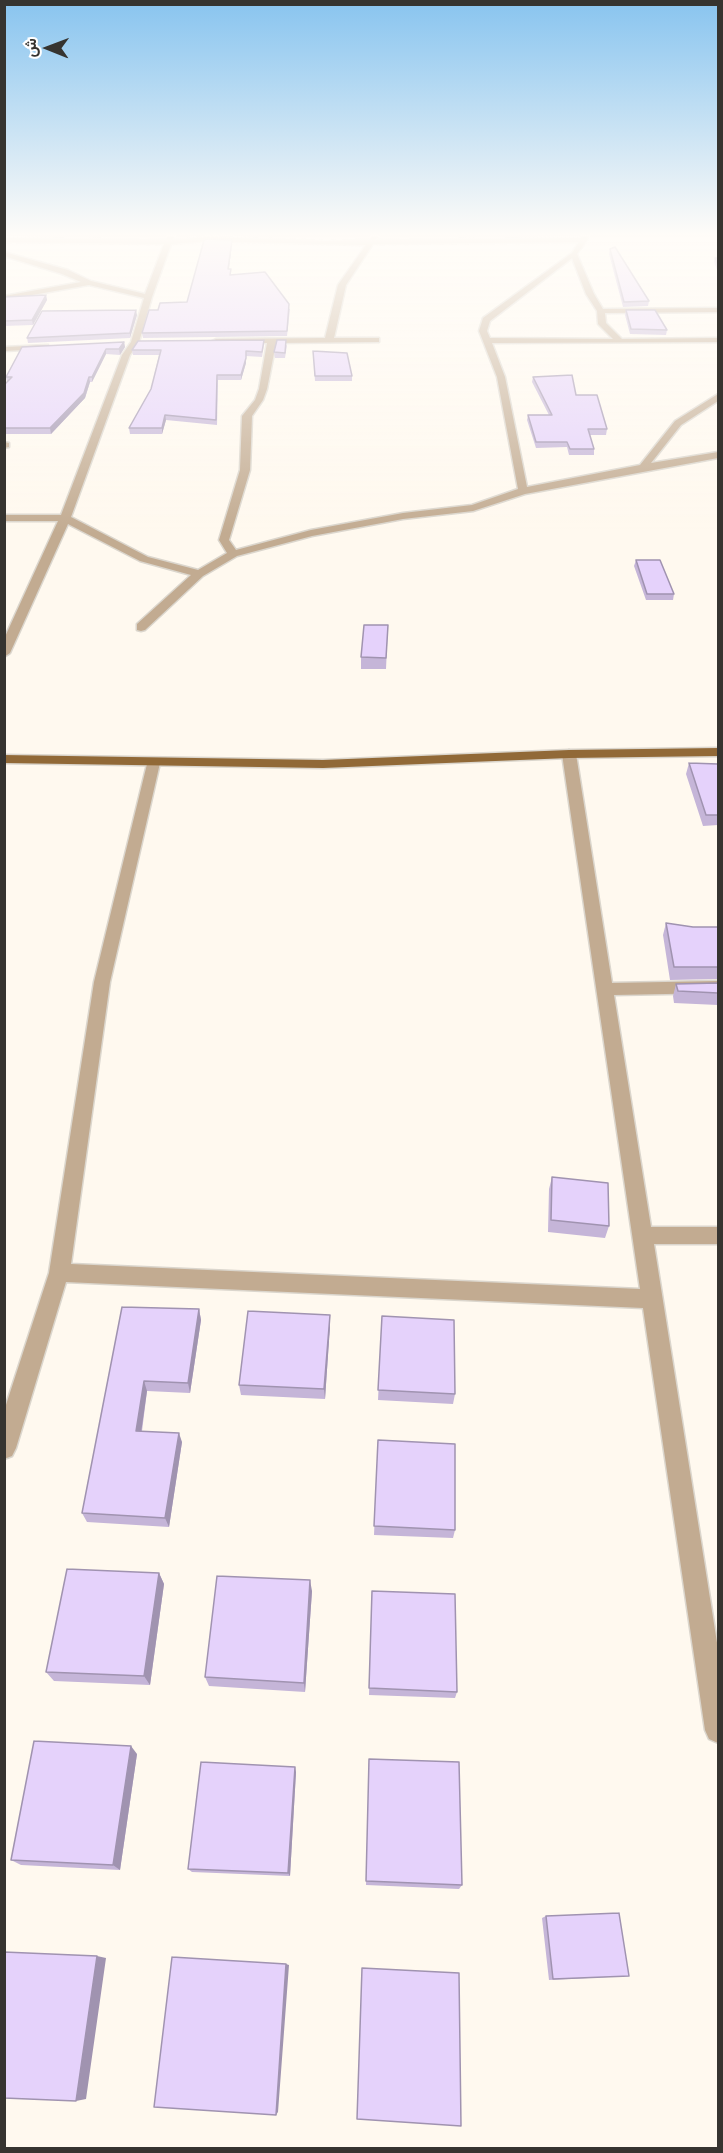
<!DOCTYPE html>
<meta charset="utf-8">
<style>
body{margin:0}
#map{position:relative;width:723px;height:2153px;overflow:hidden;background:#fff9ef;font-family:"Titillium Web",Vazirmatn,sans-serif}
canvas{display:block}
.frame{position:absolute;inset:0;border:6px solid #363430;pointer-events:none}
.north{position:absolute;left:18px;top:18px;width:60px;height:60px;-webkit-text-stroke:4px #fff;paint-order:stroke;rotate:271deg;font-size:16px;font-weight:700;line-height:24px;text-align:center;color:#363430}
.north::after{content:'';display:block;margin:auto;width:21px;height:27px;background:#363430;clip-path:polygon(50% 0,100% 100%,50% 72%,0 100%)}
</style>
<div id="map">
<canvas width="723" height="2153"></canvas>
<div class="frame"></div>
<div class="north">ش</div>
</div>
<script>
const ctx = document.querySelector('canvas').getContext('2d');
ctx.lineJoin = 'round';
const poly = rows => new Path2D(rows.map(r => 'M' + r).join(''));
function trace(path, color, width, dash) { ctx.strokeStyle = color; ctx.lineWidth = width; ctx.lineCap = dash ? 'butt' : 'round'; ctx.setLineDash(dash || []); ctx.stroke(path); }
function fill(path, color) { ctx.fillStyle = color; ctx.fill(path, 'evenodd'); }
const minor = poly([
 [169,233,175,233,173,240,206,237,326,241,369,240,375,234,378,236,375,240,581,238,583,233,589,233,587,240,577,254,594,294,603,309,718,308,718,312,605,313,606,323,622,339,718,338,718,342,492,343,505,377,527,487,640,465,675,421,718,394,718,401,681,425,651,463,718,452,718,458,525,494,473,511,403,519,312,536,237,556,203,576,145,630,141,631,137,630,137,624,191,575,140,561,68,524,10,653,4,657,4,639,58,521,4,521,4,515,61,515,122,355,131,342,144,298,89,285,4,300,4,296,81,282,62,274,4,256,4,252,68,270,91,281,145,294,164,244,4,242,4,238,166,240,169,233],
 [206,241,366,245,338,285,325,338,216,339,212,341,216,343,267,343,259,389,255,400,242,416,240,470,219,540,227,553,198,570,148,557,71,517,130,355,139,342,152,297,171,244,206,241],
 [579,242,572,253,483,318,479,331,497,377,518,489,472,505,403,513,311,530,236,550,229,540,250,470,252,416,263,400,267,389,276,343,379,342,379,338,334,338,346,285,373,244,579,242],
 [572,258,586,294,597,311,598,324,613,339,490,338,487,331,490,321,572,258],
 [48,345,48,349,45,349,4,351,4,347,48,345],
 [4,442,9,443,9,447,4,448,4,442],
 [569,750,576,754,612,983,718,981,718,993,614,995,651,1227,718,1227,718,1244,654,1244,718,1649,718,1743,709,1739,705,1730,643,1308,66,1282,16,1448,12,1456,4,1459,4,1411,49,1273,94,982,148,760,158,760,160,763,110,982,71,1264,640,1289,562,754,569,750]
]);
const major = poly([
 [718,748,718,756,569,758,323,768,4,763,4,755,323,760,569,750,718,748]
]);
trace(minor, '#dbd6cd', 3);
trace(major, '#dbd6cd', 3);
fill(minor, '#c2ab91');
fill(major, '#916937');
fill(poly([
 [213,233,234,233,234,236,213,235],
 [232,240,232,244,229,269,231,274,290,309,287,336,143,338,142,333,158,310,187,302],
 [610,249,649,301,648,306,623,307,609,254],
 [715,258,718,258,718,272,714,262],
 [46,295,47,300,33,325,4,326,4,297],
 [626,310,667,330,666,335,630,334,625,315],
 [137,315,130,338,28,343,27,338],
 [264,340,264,345,262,357,246,356,246,363,241,380,218,380,217,425,166,420,162,434,130,434,129,428,151,389,159,355,133,355,132,350],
 [124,342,125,347,120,355,106,354,92,382,90,382,85,398,51,434,4,434,4,385,7,382,6,377],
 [287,345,285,358,275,358,274,352],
 [313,351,352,376,352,381,315,381],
 [533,377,576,395,607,429,606,435,590,435,594,449,594,455,569,455,567,447,536,448,527,420,528,415,549,415,532,382],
 [636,560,674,594,673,600,646,600,634,566],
 [388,625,386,669,361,669,361,657],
 [689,763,718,764,718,825,703,826,686,774],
 [666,923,693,927,718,927,718,979,670,980,663,935],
 [718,983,718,1005,674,1003,673,996,676,984],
 [552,1177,609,1226,605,1238,548,1232,549,1189],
 [122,1307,199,1309,201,1320,190,1393,147,1391,142,1431,182,1442,169,1527,87,1522,82,1513],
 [382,1316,455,1394,453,1404,378,1400],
 [330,1326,325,1399,241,1395,239,1385],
 [378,1440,455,1530,453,1538,374,1535],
 [159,1573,164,1584,150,1685,54,1681,46,1672],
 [312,1591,305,1692,209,1686,205,1677],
 [372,1591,457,1692,455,1698,369,1695],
 [137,1754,120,1870,21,1865,11,1860],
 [369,1759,462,1885,459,1889,366,1885],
 [296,1772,290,1876,192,1872,188,1869],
 [546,1916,629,1976,549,1980,542,1918]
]), '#c5b5d8');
fill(poly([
 [232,240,232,244,228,274,228,269],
 [46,295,47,300,33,325,32,320],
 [136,310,137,315,130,338,130,333],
 [124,342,125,347,120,355,119,349],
 [106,349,106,354,92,382,92,377],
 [246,358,246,363,241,380,241,375],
 [89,377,90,382,85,398,51,434,50,428],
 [165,415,166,420,162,434,162,428],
 [199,1309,201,1320,190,1393,188,1383],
 [330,1315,330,1326,325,1399,324,1389],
 [144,1381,147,1391,140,1440,136,1431],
 [179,1433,182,1442,169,1527,165,1518],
 [159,1573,164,1584,150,1685,144,1676],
 [310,1580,312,1591,305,1692,304,1683],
 [131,1746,137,1754,120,1870,113,1865],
 [295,1767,296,1772,290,1876,288,1873],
 [97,1956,106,1958,86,2099,76,2101],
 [286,1964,289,1965,278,2112,276,2115]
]), '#a093b0');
const building = poly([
 [208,239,232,240,228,269,231,269,230,275,265,272,289,304,287,331,142,333,149,310,158,310,160,303,187,302,204,240,208,239],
 [615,247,649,301,624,302,610,249,615,247],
 [715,258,718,258,718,265,715,258],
 [46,295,32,320,4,321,4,297,46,295],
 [136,310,130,333,27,338,42,311,136,310],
 [626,310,655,310,667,330,631,329,626,310],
 [264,340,262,352,246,351,246,358,241,375,217,375,216,420,165,415,162,428,129,428,151,389,161,350,132,350,138,341,264,340],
 [277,340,286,340,285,353,274,352,277,340],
 [124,342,119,349,106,349,92,377,89,377,84,393,50,428,4,428,4,385,12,377,6,377,22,347,124,342],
 [313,351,347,353,352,376,315,376,313,351],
 [572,375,576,395,597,395,607,429,588,429,594,449,570,449,567,442,536,442,528,415,552,415,533,377,572,375],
 [636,560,660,560,674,594,647,594,636,560],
 [364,625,388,625,386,658,361,657,364,625],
 [689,763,718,764,718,815,706,815,689,763],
 [666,923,693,927,718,927,718,967,674,967,666,923],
 [718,983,718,993,678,991,676,984,718,983],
 [552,1177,608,1183,609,1226,551,1220,552,1177],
 [122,1307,199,1309,188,1383,144,1381,136,1431,179,1433,165,1518,82,1513,122,1307],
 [248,1311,330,1315,324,1389,239,1385,248,1311],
 [382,1316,454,1320,455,1394,378,1390,382,1316],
 [378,1440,455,1444,455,1530,374,1526,378,1440],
 [67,1569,159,1573,144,1676,46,1672,67,1569],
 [217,1576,310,1580,304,1683,205,1677,217,1576],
 [372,1591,455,1594,457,1692,369,1688,372,1591],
 [34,1741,131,1746,113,1865,11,1860,34,1741],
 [369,1759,459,1762,462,1885,366,1881,369,1759],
 [201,1762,295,1767,288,1873,188,1869,201,1762],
 [619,1913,629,1976,553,1979,546,1916,619,1913],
 [4,1952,97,1956,76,2101,4,2098,4,1952],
 [172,1957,286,1964,276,2115,154,2107,172,1957],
 [362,1968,459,1973,461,2126,357,2119,362,1968]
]);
fill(building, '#e5d2fb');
trace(building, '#a093b0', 1.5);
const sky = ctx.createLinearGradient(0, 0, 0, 534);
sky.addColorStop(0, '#88c4ef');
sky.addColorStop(0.44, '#fffcf8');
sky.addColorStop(1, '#fffcf800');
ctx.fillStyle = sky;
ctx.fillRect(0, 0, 723, 534);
</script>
